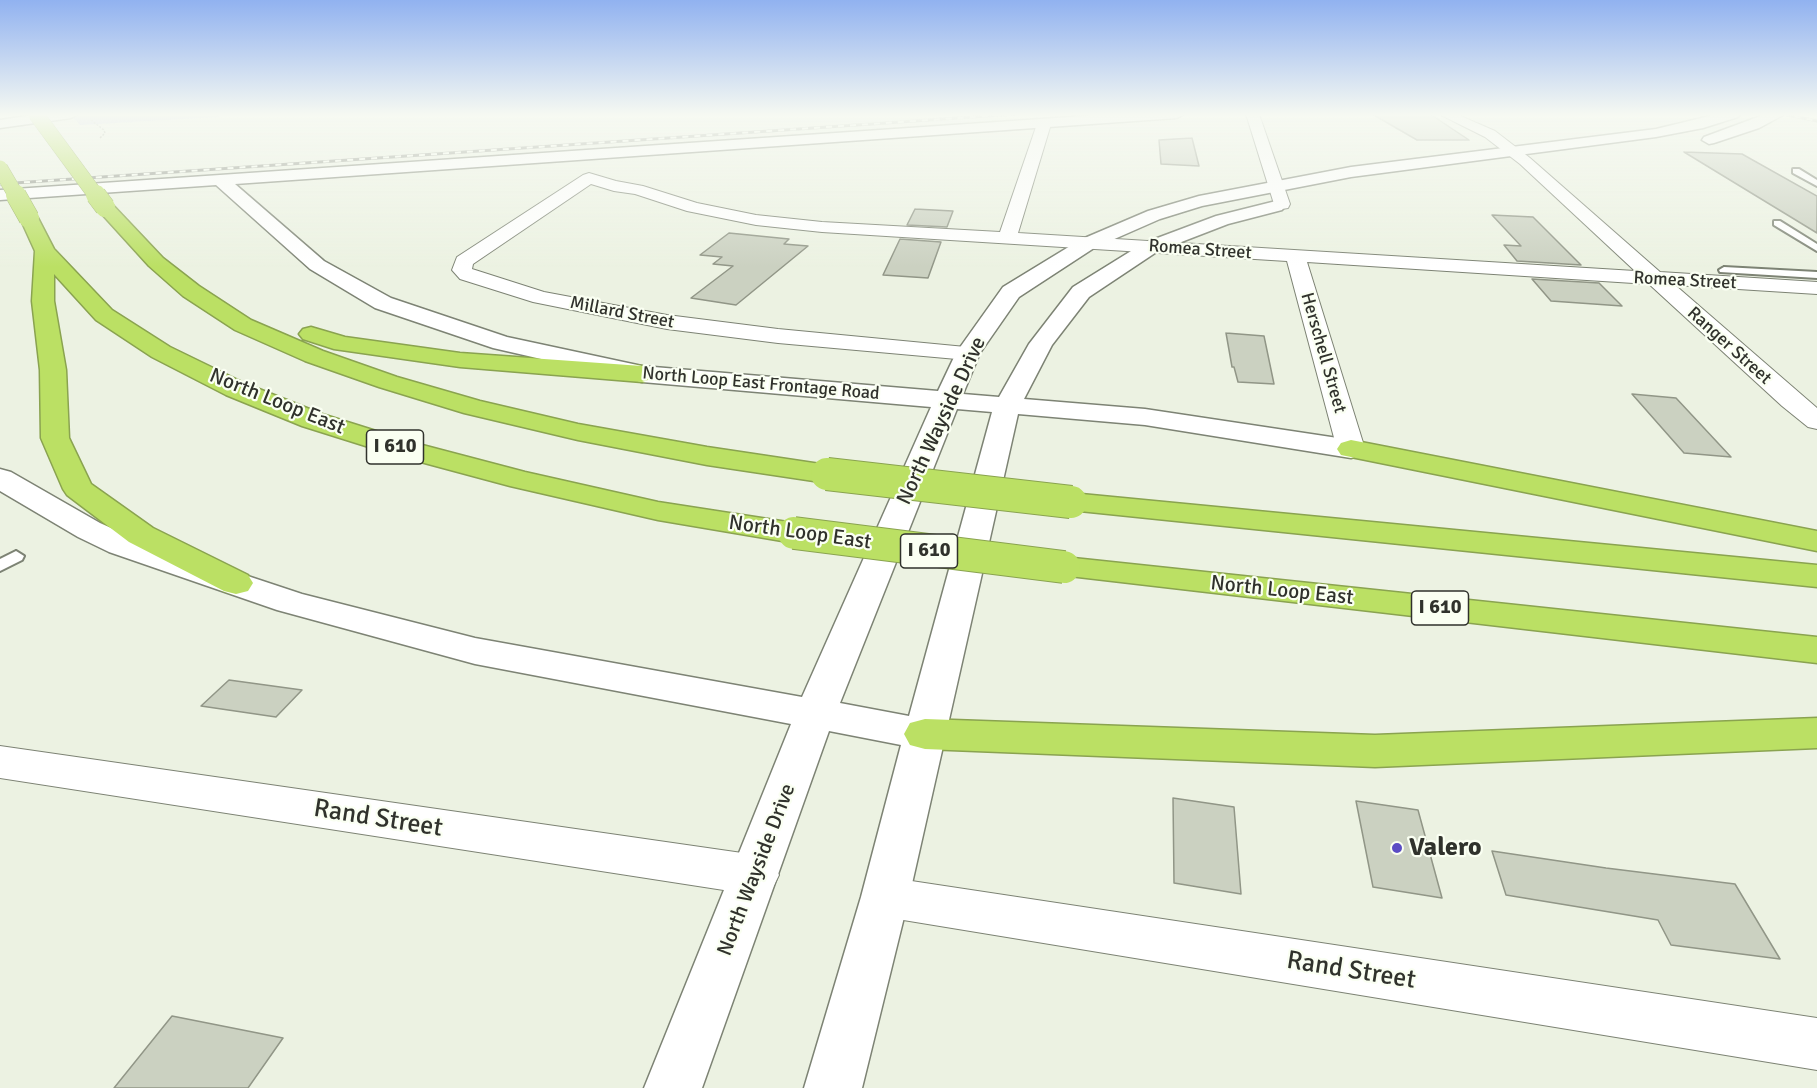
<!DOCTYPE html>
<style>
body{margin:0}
canvas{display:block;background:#ecf2e2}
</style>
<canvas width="1817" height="1088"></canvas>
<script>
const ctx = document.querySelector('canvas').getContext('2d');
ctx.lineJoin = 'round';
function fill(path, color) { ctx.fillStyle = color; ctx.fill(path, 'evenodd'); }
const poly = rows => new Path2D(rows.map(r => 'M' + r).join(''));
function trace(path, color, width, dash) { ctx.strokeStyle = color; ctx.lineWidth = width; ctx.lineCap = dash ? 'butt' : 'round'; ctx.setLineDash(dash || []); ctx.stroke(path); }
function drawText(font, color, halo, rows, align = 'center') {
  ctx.font = font + ' Signika,sans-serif'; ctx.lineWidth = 4.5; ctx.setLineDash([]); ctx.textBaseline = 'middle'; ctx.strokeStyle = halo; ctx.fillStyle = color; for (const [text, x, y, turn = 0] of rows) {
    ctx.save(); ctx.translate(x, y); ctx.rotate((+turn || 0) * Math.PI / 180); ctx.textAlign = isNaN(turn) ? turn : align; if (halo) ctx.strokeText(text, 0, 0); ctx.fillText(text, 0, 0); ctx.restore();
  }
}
fill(poly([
 [70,114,216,114,220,117,80,125]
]), '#bdbeed');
const building = poly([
 [1372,114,1430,114,1469,140,1417,140,1372,114],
 [1192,138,1199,166,1161,164,1159,140,1192,138],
 [1684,152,1742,154,1817,196,1817,233,1684,152],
 [915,209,953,211,947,227,907,225,915,209],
 [1492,215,1533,217,1581,265,1517,261,1504,245,1521,246,1492,215],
 [729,233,789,239,784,244,808,246,736,305,691,298,733,266,713,264,722,257,700,255,729,233],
 [900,239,941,242,928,278,883,275,900,239],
 [1532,279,1599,283,1622,306,1551,301,1532,279],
 [1226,333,1264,336,1274,384,1238,382,1234,367,1232,367,1226,333],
 [1632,394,1676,398,1731,457,1684,453,1632,394],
 [229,680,302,690,276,717,201,706,229,680],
 [1173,798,1234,807,1241,894,1174,883,1173,798],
 [1356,801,1418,810,1442,898,1373,887,1356,801],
 [1492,851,1606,868,1735,884,1780,959,1671,945,1658,920,1506,895,1492,851],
 [172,1016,283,1038,248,1088,114,1088,172,1016]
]);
fill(building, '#cbd1c1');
trace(building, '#919687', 1.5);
const service = poly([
 [1793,169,1799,169,1817,180,1817,186,1793,173,1793,169],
 [1774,221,1780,221,1817,244,1817,251,1774,225,1774,221],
 [1724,267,1817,272,1817,278,1720,272,1719,270,1724,267],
 [16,551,24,556,22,560,0,571,0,559,16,551]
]);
const minor = poly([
 [1246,114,1259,114,1290,204,1288,208,1282,209,1274,204,1246,114],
 [1439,114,1456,114,1495,131,1530,158,1660,272,1817,282,1817,294,1675,285,1817,408,1817,429,1808,427,1782,406,1649,284,1307,262,1365,449,1361,455,1351,457,1341,455,1337,449,1287,261,822,232,756,225,687,211,635,194,614,191,591,184,473,264,472,269,544,292,667,315,778,329,976,348,980,353,976,358,968,360,778,343,667,329,533,302,460,279,452,270,457,257,583,175,589,173,616,181,643,186,697,203,756,215,822,222,1000,232,1037,124,1044,120,1051,124,1018,233,1635,271,1520,164,1485,137,1439,114],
 [0,746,756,855,772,861,779,875,772,889,756,895,0,778,0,746],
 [885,877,1817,1018,1817,1070,885,917,868,911,862,897,868,883,885,877]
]);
const secondary = poly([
 [40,114,78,114,71,118,0,128,0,120,40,114],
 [1114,114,1184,114,1177,118,235,184,324,261,391,298,507,337,642,366,938,391,956,353,1003,287,1080,240,1148,211,1199,196,1351,167,1656,129,1718,114,1740,114,1738,117,1703,128,1656,137,1351,177,1202,206,1160,219,1094,248,1019,297,980,353,963,394,999,397,1029,344,1073,287,1144,243,1216,216,1276,201,1282,202,1285,206,1282,210,1228,224,1158,251,1089,297,1052,345,1024,399,1145,409,1351,440,1361,443,1365,449,1361,455,1351,458,1145,425,1018,414,909,897,862,1088,804,1088,861,897,901,745,829,731,702,1088,644,1088,791,724,475,664,277,610,109,552,78,537,0,491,0,469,11,472,100,523,133,538,302,594,475,638,802,697,931,407,642,382,493,348,375,308,310,269,216,185,0,200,0,190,1114,114],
 [957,409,992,412,909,716,840,703,957,409],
 [1766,114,1785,114,1759,128,1714,143,1709,144,1702,140,1704,137,1766,114]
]);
const motorway = poly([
 [105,202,111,203,163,258,199,286,251,320,323,351,397,377,480,401,578,424,707,447,827,465,838,468,842,474,838,480,827,483,707,465,578,440,464,413,379,387,305,361,235,330,183,296,149,266,99,211,96,207,99,203,105,202],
 [29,213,35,214,38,218,54,249,112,310,170,347,244,383,322,414,411,442,525,472,658,502,794,523,805,526,810,533,805,540,794,543,658,520,510,486,391,454,302,426,226,395,152,357,96,320,54,274,54,301,66,370,69,438,91,484,153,528,248,575,253,583,248,591,236,594,224,591,129,542,67,495,63,489,41,438,40,370,32,301,35,251,20,218,23,214,29,213],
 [311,327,345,337,460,353,642,366,651,369,655,374,651,379,642,382,460,367,334,349,303,339,299,334,303,329,311,327],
 [1351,440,1817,531,1817,551,1341,455,1337,449,1341,443,1351,440],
 [1071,493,1817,565,1817,587,1060,509,1055,502,1060,495,1071,493],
 [1064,557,1817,637,1817,663,1052,574,1047,567,1052,560,1064,557],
 [1817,718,1817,748,1375,767,925,749,910,745,904,734,910,723,925,719,1375,735,1817,718]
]);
trace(service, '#7d8374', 4);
trace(minor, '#7d8374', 2);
trace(secondary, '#7d8374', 3);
trace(motorway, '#8aa350', 3);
trace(poly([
 [91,120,104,130,105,133,100,138]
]), '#9a9e93', 1.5, [2, 1.5]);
fill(service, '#fff');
fill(minor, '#fff');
fill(secondary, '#fff');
fill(motorway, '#bbe064');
const rail = poly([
 [1783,114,1817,121],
 [0,184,1016,114]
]);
trace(rail, '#8c9085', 3);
trace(rail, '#fafff2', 2, [6]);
const motorwayBridgeFar2 = poly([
 [36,114,97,197],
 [0,168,17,197]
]);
const motorwayBridgeFar1 = poly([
 [16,195,29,218],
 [96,195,105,207]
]);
const motorwayBridge = poly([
 [827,474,1071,502],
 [794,533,1064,567]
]);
trace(motorwayBridgeFar2, '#8aa350', 16, []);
trace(motorwayBridgeFar1, '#8aa350', 21, []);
trace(motorwayBridge, '#8aa350', 34, []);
trace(motorwayBridgeFar2, '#bbe064', 15);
trace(motorwayBridgeFar1, '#bbe064', 20);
trace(motorwayBridge, '#bbe064', 32);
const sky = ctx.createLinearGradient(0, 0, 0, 267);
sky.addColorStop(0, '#91b2f0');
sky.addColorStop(0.43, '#f6f9f2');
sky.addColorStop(1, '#f6f9f200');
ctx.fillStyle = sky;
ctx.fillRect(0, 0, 1817, 267);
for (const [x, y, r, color] of [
 [1397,848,6,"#5b4cc4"]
]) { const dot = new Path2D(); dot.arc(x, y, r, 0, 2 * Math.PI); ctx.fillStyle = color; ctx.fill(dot); trace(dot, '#fafff2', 2); }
drawText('18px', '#30322c', '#fafff2', [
 ["Romea Street",1200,250,4],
 ["Romea Street",1685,281,3],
 ["Millard Street",622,313,11],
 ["Ranger Street",1729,346,42],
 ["Herschell Street",1323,353,74],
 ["North Loop East Frontage Road",761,384,5]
]);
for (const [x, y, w] of [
 [395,447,57],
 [929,551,57],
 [1440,608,57]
]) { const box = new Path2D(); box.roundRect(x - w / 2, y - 17, w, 34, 4.5); ctx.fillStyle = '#fafff2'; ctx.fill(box); trace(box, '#30322c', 1.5); }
drawText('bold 20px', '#30322c', null, [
 ["I 610",395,447],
 ["I 610",929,551],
 ["I 610",1440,608]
]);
drawText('21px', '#30322c', '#fafff2', [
 ["North Loop East",277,402,22],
 ["North Wayside Drive",942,421,-65],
 ["North Loop East",800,533,8],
 ["North Loop East",1282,591,6],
 ["North Wayside Drive",757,870,-69]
]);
drawText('26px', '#30322c', '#fafff2', [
 ["Rand Street",378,819,9],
 ["Rand Street",1351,971,9]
]);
drawText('bold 26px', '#30322c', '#fafff2', [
 ["Valero",1409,848]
], 'left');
</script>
